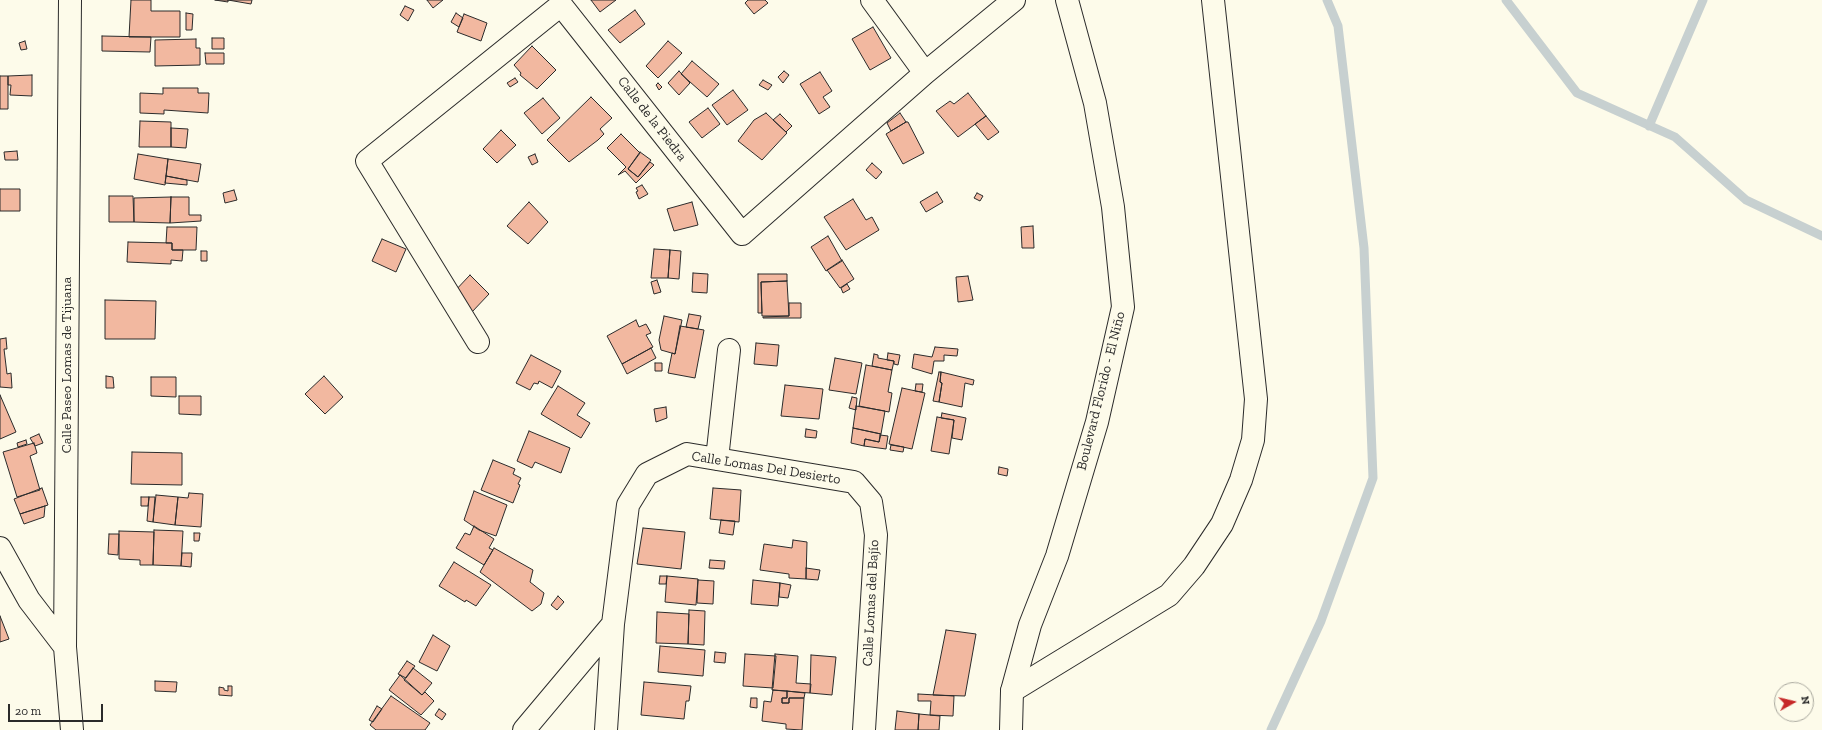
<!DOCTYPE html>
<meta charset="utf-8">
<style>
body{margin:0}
#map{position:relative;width:1822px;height:730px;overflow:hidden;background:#fdfbea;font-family:"Zilla Slab",serif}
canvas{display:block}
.north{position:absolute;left:1774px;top:682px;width:40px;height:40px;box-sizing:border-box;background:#fdfbea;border:1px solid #a9a89e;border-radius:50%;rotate:82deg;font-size:11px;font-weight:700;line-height:16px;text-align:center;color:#2b2b2b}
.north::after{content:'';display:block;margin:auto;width:14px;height:18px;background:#c62828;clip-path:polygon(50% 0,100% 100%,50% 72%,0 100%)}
.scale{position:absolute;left:8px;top:704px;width:95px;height:18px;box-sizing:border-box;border:2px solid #2b2b2b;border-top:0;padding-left:5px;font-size:12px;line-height:14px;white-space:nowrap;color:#2b2b2b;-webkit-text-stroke:3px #fdfbea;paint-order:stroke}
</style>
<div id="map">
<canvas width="1822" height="730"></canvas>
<div class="north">N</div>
<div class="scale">20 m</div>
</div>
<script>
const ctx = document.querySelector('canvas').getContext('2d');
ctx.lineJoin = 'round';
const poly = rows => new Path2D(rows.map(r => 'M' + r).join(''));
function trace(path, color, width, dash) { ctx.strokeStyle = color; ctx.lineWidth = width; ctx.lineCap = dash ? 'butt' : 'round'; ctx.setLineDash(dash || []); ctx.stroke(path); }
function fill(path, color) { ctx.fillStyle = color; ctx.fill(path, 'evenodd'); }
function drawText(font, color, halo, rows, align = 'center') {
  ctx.font = font + ' "Zilla Slab",serif'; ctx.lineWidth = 3; ctx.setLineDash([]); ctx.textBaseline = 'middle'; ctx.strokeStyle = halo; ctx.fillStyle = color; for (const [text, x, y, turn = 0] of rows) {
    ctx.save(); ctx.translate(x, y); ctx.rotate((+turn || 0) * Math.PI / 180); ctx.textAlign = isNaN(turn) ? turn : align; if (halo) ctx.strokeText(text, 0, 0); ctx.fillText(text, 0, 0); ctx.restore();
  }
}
trace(poly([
 [1506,0,1577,93,1675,137,1746,200,1822,236],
 [1649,126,1703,0],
 [1271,730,1321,621,1373,478,1364,248,1338,26,1327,0]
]), '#c7d0d0', 9);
const building = poly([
 [131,0,151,0,151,11,180,11,180,37,129,37,131,0],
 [215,0,228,0,228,2,215,0],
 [228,0,252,0,251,4,228,0],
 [427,0,443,0,433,8,427,0],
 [591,0,616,0,600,12,591,0],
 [748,0,765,0,768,3,754,14,745,3,748,0],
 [405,6,414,10,408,21,400,15,405,6],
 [635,10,645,24,620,43,608,30,635,10],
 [186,13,193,14,192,30,186,30,186,13],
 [456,13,463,18,459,27,451,22,456,13],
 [464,14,487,23,481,41,457,32,464,14],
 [873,27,891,58,870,70,852,39,873,27],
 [102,36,151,37,150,52,102,51,102,36],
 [212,38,224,38,224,49,212,49,212,38],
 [196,39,196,48,200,48,200,65,155,66,155,40,196,39],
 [25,41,27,49,21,50,19,43,25,41],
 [668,41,682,53,658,78,646,66,668,41],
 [532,46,556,70,537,89,520,75,521,73,514,65,532,46],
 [205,53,224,53,224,64,206,64,205,53],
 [692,61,719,84,707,97,681,74,692,61],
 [679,71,690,83,679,95,668,83,679,71],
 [784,71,789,75,783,83,778,77,784,71],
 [820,72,832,91,823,97,830,107,819,114,800,84,820,72],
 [32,75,32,96,10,95,11,85,8,85,8,76,32,75],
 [0,76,8,76,8,109,0,109,0,76],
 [515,78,518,82,510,87,507,83,515,78],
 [763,80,772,85,768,90,759,85,763,80],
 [658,83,662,87,659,90,656,85,658,83],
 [163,88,198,88,198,93,209,93,208,113,164,110,164,114,140,113,140,93,163,94,163,88],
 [733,90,748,110,727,125,712,105,733,90],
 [968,93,986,116,958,137,936,111,950,101,954,104,968,93],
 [591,97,612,118,600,129,604,134,598,140,569,162,547,140,591,97],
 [543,98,560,118,542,134,524,113,543,98],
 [708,108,720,124,702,138,689,122,708,108],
 [766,113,787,133,762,160,738,141,754,120,766,113],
 [900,113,906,122,891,131,887,123,900,113],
 [780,114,792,126,786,132,773,120,780,114],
 [986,116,999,132,988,140,975,124,986,116],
 [140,121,171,122,171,147,139,147,140,121],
 [906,122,908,122,924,153,903,164,886,134,906,122],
 [171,128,188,129,186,148,171,147,171,128],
 [501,130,516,145,497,163,483,149,501,130],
 [621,134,640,153,628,169,638,177,650,162,654,165,636,183,625,171,618,175,626,167,607,148,621,134],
 [17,151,18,160,5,160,4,152,17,151],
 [640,152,651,160,638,177,628,169,640,152],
 [138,154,168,159,165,185,134,179,138,154],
 [535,154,538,162,532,165,528,157,535,154],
 [168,159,201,164,198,182,166,176,168,159],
 [872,163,882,172,876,179,866,170,872,163],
 [166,176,187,180,187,185,165,183,166,176],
 [642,185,648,194,639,199,636,192,638,191,636,188,642,185],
 [0,189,20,189,20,211,0,211,0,189],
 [234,190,237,200,225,203,223,193,234,190],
 [937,192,943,202,926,212,920,202,937,192],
 [977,193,983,196,980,201,974,198,977,193],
 [109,196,133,196,134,222,109,222,109,196],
 [171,197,170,223,134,222,134,198,171,197],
 [171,197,189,197,189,215,201,215,201,221,170,223,171,197],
 [853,199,866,220,872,217,879,230,846,250,824,217,853,199],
 [529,202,548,222,528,244,507,226,529,202],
 [692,202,698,225,674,231,667,209,692,202],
 [1033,226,1034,248,1022,248,1021,227,1033,226],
 [167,227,197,227,196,250,172,250,172,243,166,243,167,227],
 [828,236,842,261,826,271,811,247,828,236],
 [382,239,406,249,396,272,372,261,382,239],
 [128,242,172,243,172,250,183,250,182,261,171,260,171,264,127,262,128,242],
 [654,249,670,250,668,278,651,278,654,249],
 [670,250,681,251,679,279,668,278,670,250],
 [201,251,207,251,207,261,201,261,201,251],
 [842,260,854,279,840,288,827,270,842,260],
 [693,273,708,274,707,293,692,292,693,273],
 [758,274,787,274,787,281,761,282,762,313,758,313,758,274],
 [470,275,489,294,471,313,452,294,470,275],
 [968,276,973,300,958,302,956,277,968,276],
 [657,280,661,292,654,294,651,282,657,280],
 [787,281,789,316,762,316,761,282,787,281],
 [847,284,850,289,843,293,841,288,847,284],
 [105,300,156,301,155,339,105,339,105,300],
 [789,303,801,303,801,318,763,318,763,317,789,316,789,303],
 [689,314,701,316,698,329,686,327,689,314],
 [664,316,682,320,675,354,661,350,659,340,664,316],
 [636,320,639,327,646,324,651,333,646,335,653,347,622,364,607,336,636,320],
 [680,326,704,330,695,378,668,373,672,353,675,354,680,326],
 [6,338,7,349,4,349,7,374,11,373,12,388,0,387,0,339,6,338],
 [756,343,779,345,777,366,754,364,756,343],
 [935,347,958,349,957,356,944,355,944,361,934,361,932,374,912,368,914,354,932,357,935,347],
 [651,348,656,358,627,374,622,364,651,348],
 [888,353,900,355,898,365,894,364,894,361,887,360,888,353],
 [874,354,878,355,878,358,894,361,892,370,872,366,874,354],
 [531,355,561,371,552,388,539,381,538,384,534,383,530,390,516,383,531,355],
 [835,358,862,363,856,394,829,390,835,358],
 [655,363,662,363,662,371,655,371,655,363],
 [866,365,892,370,888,392,892,393,889,412,859,406,866,365],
 [939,372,941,372,940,382,942,383,939,402,933,401,939,372],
 [941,372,974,380,973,385,965,383,962,407,939,402,942,383,940,382,941,372],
 [106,376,113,377,114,388,106,388,106,376],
 [324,376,343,397,325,414,305,394,324,376],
 [151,377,176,377,176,397,151,396,151,377],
 [916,384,923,384,922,392,915,391,916,384],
 [785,385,823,389,819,419,781,416,785,385],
 [558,386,585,403,577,415,590,423,581,438,541,414,558,386],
 [902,388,925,393,912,449,889,444,902,388],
 [0,395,16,432,0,439,0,395],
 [179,396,201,396,201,415,179,414,179,396],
 [852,397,857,398,856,410,849,408,852,397],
 [856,406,885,411,881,434,853,428,856,406],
 [666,407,667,418,656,422,654,409,666,407],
 [942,413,966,418,962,440,952,438,954,420,941,418,942,413],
 [937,417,954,420,949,454,931,451,937,417],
 [853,428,881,434,879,442,865,439,864,446,851,443,853,428],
 [806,429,817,431,816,438,805,437,806,429],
 [529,431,570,448,561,473,535,462,532,468,517,461,529,431],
 [39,434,43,443,35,446,30,438,39,434],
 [880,435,888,436,886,449,864,446,865,439,879,442,880,435],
 [26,440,27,444,18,447,17,443,26,440],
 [34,443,37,453,30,456,40,490,17,497,3,452,34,443],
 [891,445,904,447,903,452,890,450,891,445],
 [132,452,182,453,182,485,131,484,132,452],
 [493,460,515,469,513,474,521,478,518,484,520,485,513,503,481,490,493,460],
 [999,467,1008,469,1007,476,998,474,999,467],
 [42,488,48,505,20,514,14,499,42,488],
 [713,488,741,490,739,522,710,519,713,488],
 [474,491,507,505,496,536,479,530,464,520,474,491],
 [189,493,203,494,201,527,175,525,178,497,188,498,189,493],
 [156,495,178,497,175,525,153,522,156,495],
 [141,497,149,497,148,506,141,506,141,497],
 [149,497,155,497,153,522,147,521,149,497],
 [45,506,44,517,24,524,20,514,45,506],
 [721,520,735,521,733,535,719,533,721,520],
 [474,526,494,539,489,548,493,550,484,565,456,548,465,533,470,535,474,526],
 [643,528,685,532,681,569,637,564,643,528],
 [154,530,183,531,181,566,153,565,154,530],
 [119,531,154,532,153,565,140,565,140,560,119,559,119,531],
 [194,533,200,533,199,541,194,541,194,533],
 [109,534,119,534,118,555,108,554,109,534],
 [793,540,807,542,806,579,789,578,789,574,760,570,764,544,792,548,793,540],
 [494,548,533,570,530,582,544,593,541,604,532,611,480,572,494,548],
 [182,553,192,553,191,567,181,566,182,553],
 [710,560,725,561,724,569,709,568,710,560],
 [454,562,491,585,476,606,466,600,465,602,439,586,454,562],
 [806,568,820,570,818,580,806,579,806,568],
 [660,576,667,576,666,584,659,584,660,576],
 [667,576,698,579,696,605,665,602,667,576],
 [698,580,714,581,713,604,697,603,698,580],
 [753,580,780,583,778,606,751,604,753,580],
 [780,583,791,585,788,598,779,597,780,583],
 [558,596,564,602,557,610,551,605,558,596],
 [689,610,705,611,704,645,688,644,689,610],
 [657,612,689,614,688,644,656,643,657,612],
 [0,616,9,639,0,642,0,616],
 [946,630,976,634,965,696,933,695,946,630],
 [433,635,450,646,437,671,419,662,433,635],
 [660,646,705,650,703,676,658,672,660,646],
 [715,652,726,653,725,663,714,662,715,652],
 [745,654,776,656,773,688,743,686,745,654],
 [775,654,798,656,796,683,811,684,810,693,772,690,775,654],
 [811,655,836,657,832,695,810,693,811,655],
 [407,661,415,666,406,678,398,674,407,661],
 [413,668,432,683,422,695,404,680,413,668],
 [400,675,422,695,425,692,434,701,421,715,389,690,400,675],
 [155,681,177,682,176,692,155,691,155,681],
 [644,682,691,686,689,701,686,701,684,719,641,715,644,682],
 [228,686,232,686,232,696,219,695,219,687,224,688,224,690,228,691,228,686],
 [773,690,787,691,787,698,782,698,782,703,789,703,789,698,804,698,802,730,786,729,786,724,762,721,764,701,771,702,773,690],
 [787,691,805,693,804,698,789,698,789,703,782,703,782,698,787,698,787,691],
 [918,694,954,696,953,716,930,715,931,701,918,701,918,694],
 [391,696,430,723,425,730,376,730,370,725,391,696],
 [751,698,757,698,757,708,750,707,751,698],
 [377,706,382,709,373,722,369,720,377,706],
 [439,709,446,714,442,720,435,715,439,709],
 [897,711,919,714,918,730,895,730,897,711],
 [919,714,940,716,939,730,918,730,919,714]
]);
fill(building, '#f2b8a0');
trace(building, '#2b2b2b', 1);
const minor = poly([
 [70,0,65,647,72,730],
 [872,0,925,73],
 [478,342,367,161,561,5,742,234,925,73,1014,0],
 [717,459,729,350],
 [0,548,29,600,65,647],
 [1012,691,1169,595,1194,566,1222,524,1241,480,1253,440,1256,399,1213,0],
 [524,730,613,624],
 [606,730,613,624,628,505,647,474,687,454,854,482,871,502,876,535,864,730]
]);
const major = poly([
 [1011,730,1012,691,1030,625,1057,556,1097,422,1123,307,1113,207,1095,103,1067,0]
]);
trace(minor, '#2b2b2b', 24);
trace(major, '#2b2b2b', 24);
trace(minor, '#fdfbea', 22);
trace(major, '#fdfbea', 22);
drawText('14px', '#2b2b2b', '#fdfbea', [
 ["Calle de la Piedra",652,119,52],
 ["Calle Paseo Lomas de Tijuana",67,365,-90],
 ["Boulevard Florido - El Niño",1101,391,-76],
 ["Calle Lomas Del Desierto",766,468,9],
 ["Calle Lomas del Bajío",871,603,-87]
]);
</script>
